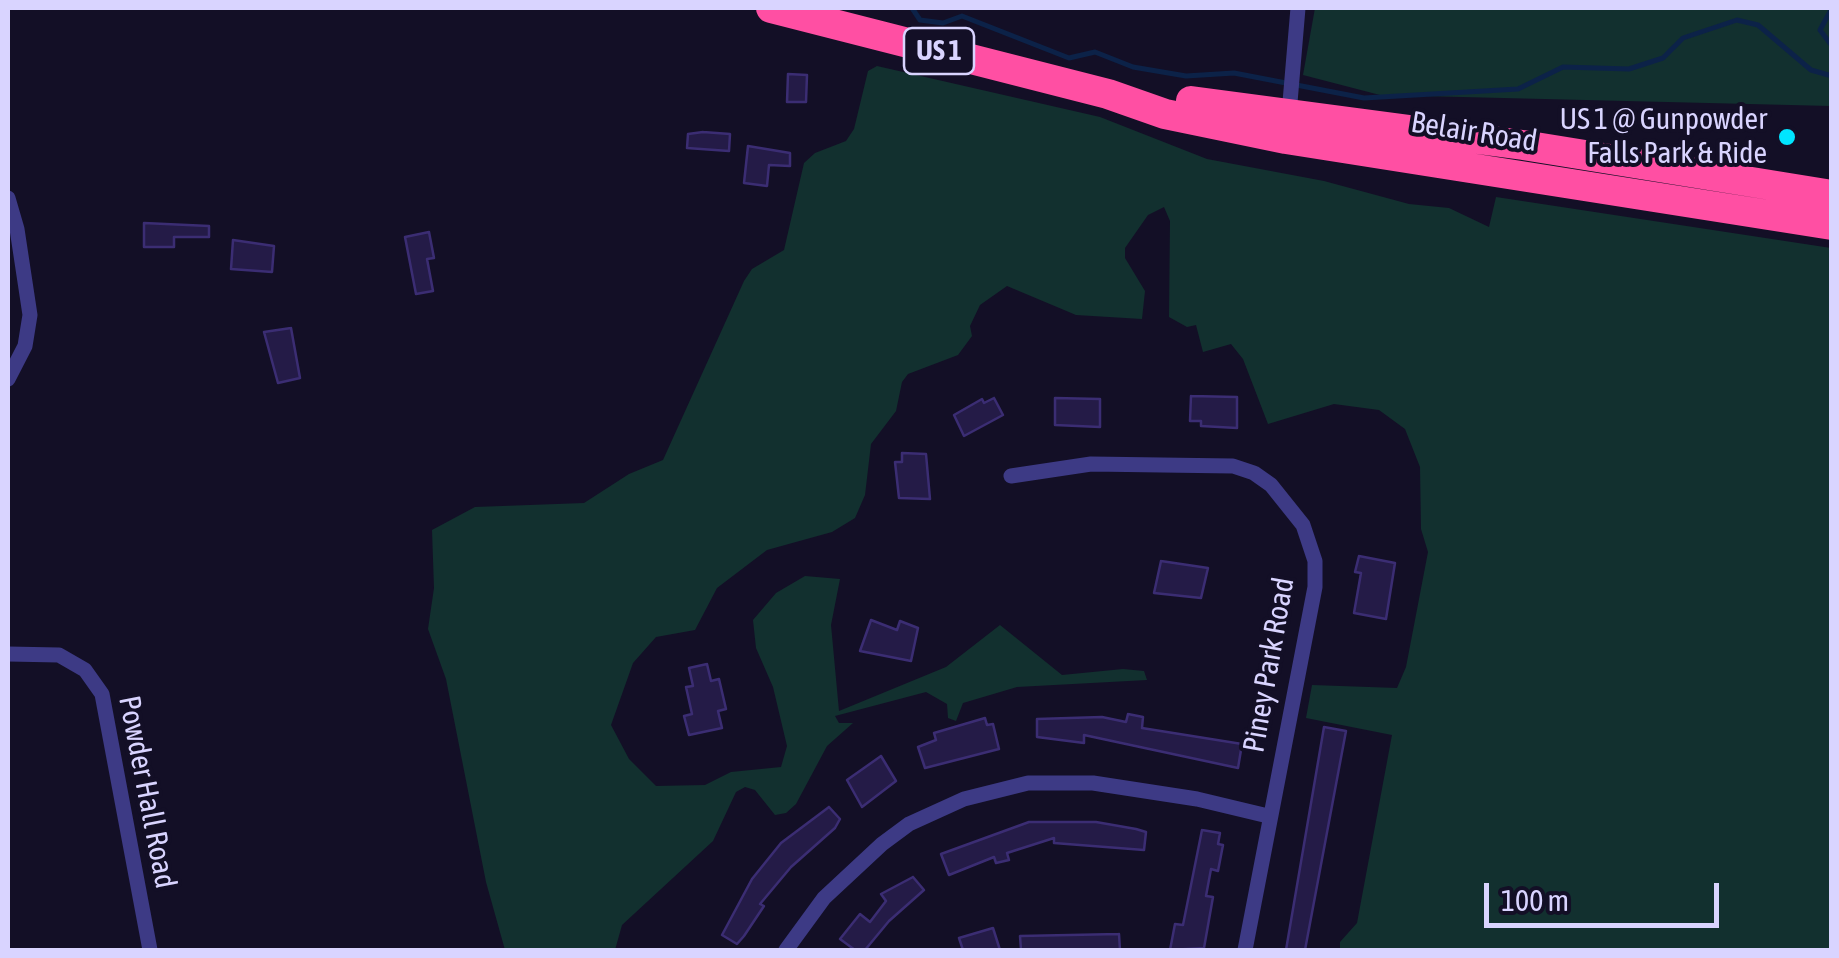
<!DOCTYPE html>
<style>
body{margin:0}
#map{position:relative;width:1839px;height:958px;overflow:hidden;background:#130f26;font-family:"Asap Condensed",sans-serif}
canvas{display:block}
.frame{position:absolute;inset:0;border:10px solid #d9d4ff;pointer-events:none}
.scale{position:absolute;left:1484px;top:883px;width:235px;height:45px;box-sizing:border-box;border:5px solid #d9d4ff;border-top:0;padding-left:12px;font-size:30px;line-height:35px;white-space:nowrap;color:#d9d4ff;-webkit-text-stroke:8px #130f26;paint-order:stroke}
</style>
<div id="map">
<canvas width="1839" height="958"></canvas>
<div class="frame"></div>
<div class="scale">100 m</div>
</div>
<script>
const ctx = document.querySelector('canvas').getContext('2d');
ctx.lineJoin = 'round';
function fill(path, color) { ctx.fillStyle = color; ctx.fill(path, 'evenodd'); }
const poly = rows => new Path2D(rows.map(r => 'M' + r).join(''));
function trace(path, color, width, dash) { ctx.strokeStyle = color; ctx.lineWidth = width; ctx.lineCap = dash ? 'butt' : 'round'; ctx.setLineDash(dash || []); ctx.stroke(path); }
function drawText(font, color, halo, rows, align = 'center') {
  ctx.font = font + ' "Asap Condensed",sans-serif'; ctx.lineWidth = 8; ctx.setLineDash([]); ctx.textBaseline = 'middle'; ctx.strokeStyle = halo; ctx.fillStyle = color; for (const [text, x, y, turn = 0] of rows) {
    ctx.save(); ctx.translate(x, y); ctx.rotate((+turn || 0) * Math.PI / 180); ctx.textAlign = isNaN(turn) ? turn : align; if (halo) ctx.strokeText(text, 0, 0); ctx.fillText(text, 0, 0); ctx.restore();
  }
}
fill(poly([
 [1315,8,1831,8,1831,106,1380,95,1303,75],
 [877,66,1100,117,1207,159,1324,181,1409,204,1449,208,1489,227,1496,197,1831,248,1831,950,1340,950,1340,942,1357,923,1392,735,1306,718,1312,685,1397,688,1406,667,1428,552,1421,529,1420,467,1405,429,1379,410,1334,404,1268,424,1243,359,1231,344,1203,352,1196,325,1187,327,1169,317,1170,221,1164,207,1148,215,1125,248,1125,258,1145,291,1142,319,1076,315,1007,286,980,305,970,326,972,336,958,355,908,374,902,382,896,411,871,444,865,495,855,518,832,532,767,550,717,588,695,630,656,637,633,663,611,725,629,759,656,786,705,785,731,772,781,767,787,746,773,687,756,648,753,620,776,593,805,576,840,579,831,625,839,711,946,667,1000,625,1062,675,1123,669,1144,671,1147,680,1017,687,963,703,956,721,948,718,947,704,926,692,835,716,839,723,853,723,827,746,796,804,786,813,775,815,755,790,745,787,736,792,713,841,622,925,615,950,505,950,486,882,446,679,428,629,434,588,432,530,475,507,584,503,629,474,663,460,744,281,752,269,784,250,804,163,815,153,846,141,854,129,868,71]
]), '#12302f');
trace(poly([
 [912,8,920,20,943,23,962,16,1069,58,1095,52,1133,67,1186,76,1234,73,1364,98,1518,89,1563,67,1629,69,1663,58,1683,38,1737,20,1758,25,1811,70,1832,76],
 [1832,8,1820,30,1832,46]
]), '#0c2248', 5);
const building = poly([
 [788,74,807,75,806,102,787,102,788,74],
 [703,132,730,134,729,151,687,148,688,134,703,132],
 [748,146,790,153,790,166,769,165,767,186,744,183,748,146],
 [144,223,209,226,209,237,174,237,174,247,144,247,144,223],
 [429,232,434,258,427,259,433,291,416,294,405,237,429,232],
 [233,240,274,246,272,272,231,269,233,240],
 [291,328,300,378,278,383,264,332,291,328],
 [1191,396,1237,397,1237,428,1201,426,1201,421,1190,421,1191,396],
 [994,398,1003,415,964,436,954,415,982,399,984,403,994,398],
 [1055,398,1100,399,1100,427,1055,425,1055,398],
 [902,453,926,454,930,499,899,498,895,462,902,462,902,453],
 [1359,556,1395,563,1386,619,1354,613,1361,573,1355,572,1359,556],
 [1161,561,1208,568,1201,598,1154,593,1161,561],
 [871,620,897,630,900,621,918,628,911,661,860,651,871,620],
 [707,664,711,681,719,679,726,709,718,711,722,728,689,735,684,716,692,714,686,687,693,686,689,668,707,664],
 [1128,714,1143,717,1142,728,1242,744,1238,768,1084,735,1084,743,1037,737,1037,719,1102,717,1126,722,1128,714],
 [985,718,987,725,993,724,999,749,925,768,918,747,936,740,934,733,985,718],
 [1324,727,1346,731,1305,950,1286,950,1324,727],
 [881,756,896,781,862,807,847,780,881,756],
 [829,807,840,819,835,828,791,867,760,904,764,906,744,936,737,944,722,935,752,879,781,843,829,807],
 [1029,822,1096,822,1136,829,1146,832,1144,850,1054,843,1054,838,1007,853,1009,860,996,863,994,857,949,875,941,854,1029,822],
 [1202,830,1220,833,1218,844,1223,845,1218,871,1211,869,1206,896,1213,897,1204,948,1170,950,1175,924,1183,925,1202,830],
 [913,877,924,890,889,921,865,950,855,950,840,939,860,914,870,922,886,901,881,894,913,877],
 [993,928,1000,950,963,950,959,938,993,928],
 [1119,934,1120,950,1021,950,1020,936,1119,934]
]);
fill(building, '#241b47');
trace(building, '#3b2d73', 2.5);
trace(poly([
 [1289,114,1298,8],
 [8,198,17,229,30,315,25,346,8,379],
 [1011,476,1091,464,1233,466,1254,473,1271,485,1303,525,1315,561,1315,587,1245,950],
 [8,654,59,655,85,670,102,694,150,950],
 [786,950,824,898,882,844,909,824,964,799,1028,783,1093,783,1197,799,1268,816]
]), '#3d3a85', 15);
trace(poly([
 [771,8,1108,94,1165,114,1286,139,1832,225],
 [1191,101,1523,145,1832,195]
]), '#ff4fa3', 30);
for (const [x, y, r, color] of [
 [1787,137,10,"#00e5ff"]
]) { const dot = new Path2D(); dot.arc(x, y, r, 0, 2 * Math.PI); ctx.fillStyle = color; ctx.fill(dot); trace(dot, '#130f26', 4); }
for (const [x, y, w] of [
 [939,51,70]
]) { const box = new Path2D(); box.roundRect(x - w / 2, y - 23, w, 46, 8); ctx.fillStyle = '#130f26'; ctx.fill(box); trace(box, '#d9d4ff', 2.5); }
drawText('bold 28px', '#d9d4ff', null, [
 ["US 1",939,51]
]);
drawText('30px', '#d9d4ff', '#130f26', [
 ["US 1 @ Gunpowder",1767,120],
 ["Falls Park & Ride",1767,154]
], 'right');
drawText('30px', '#d9d4ff', '#130f26', [
 ["Belair Road",1474,132,9],
 ["Piney Park Road",1269,665,-80],
 ["Powder Hall Road",147,792,79]
]);
</script>
